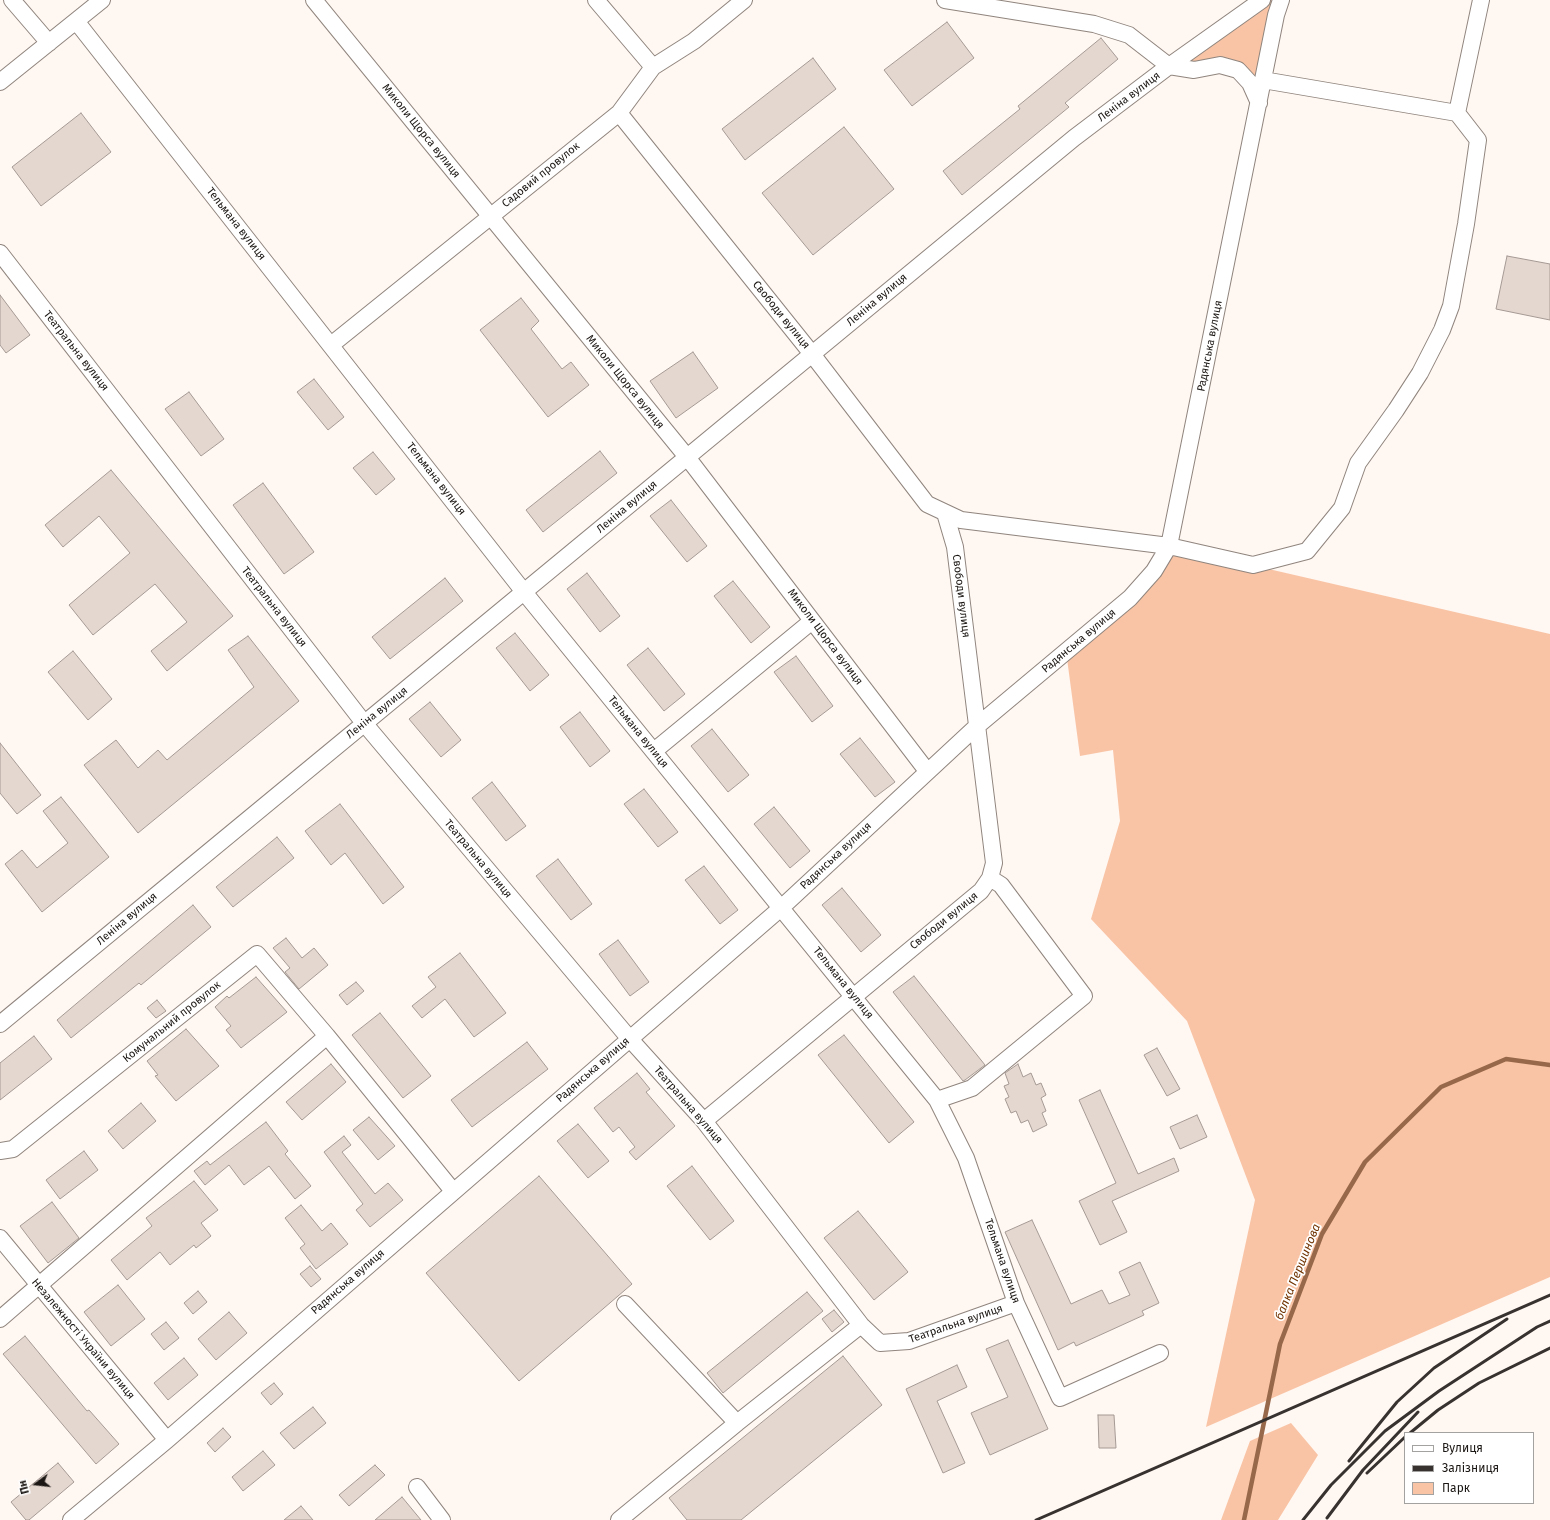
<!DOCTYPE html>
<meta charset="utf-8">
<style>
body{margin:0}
#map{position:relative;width:1550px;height:1520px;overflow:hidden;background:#fff7f2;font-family:"Fira Sans",sans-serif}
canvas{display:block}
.legend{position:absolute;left:1404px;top:1432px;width:130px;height:72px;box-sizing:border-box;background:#fff;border:1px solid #a4a2a1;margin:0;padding:5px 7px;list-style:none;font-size:12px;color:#1b1714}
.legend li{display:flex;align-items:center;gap:8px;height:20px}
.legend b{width:20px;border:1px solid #a4a2a1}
.north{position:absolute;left:16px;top:1464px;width:40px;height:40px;-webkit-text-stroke:3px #fff;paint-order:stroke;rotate:255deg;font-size:11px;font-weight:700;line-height:16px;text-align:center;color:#1b1714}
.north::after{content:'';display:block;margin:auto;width:14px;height:18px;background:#1b1714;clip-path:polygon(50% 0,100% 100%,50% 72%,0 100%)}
</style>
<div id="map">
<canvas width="1550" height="1520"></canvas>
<ul class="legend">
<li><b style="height:5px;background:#fff"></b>Вулиця</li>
<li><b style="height:5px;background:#37322f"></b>Залізниця</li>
<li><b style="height:11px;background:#f9c4a5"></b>Парк</li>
</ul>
<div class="north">Пн</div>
</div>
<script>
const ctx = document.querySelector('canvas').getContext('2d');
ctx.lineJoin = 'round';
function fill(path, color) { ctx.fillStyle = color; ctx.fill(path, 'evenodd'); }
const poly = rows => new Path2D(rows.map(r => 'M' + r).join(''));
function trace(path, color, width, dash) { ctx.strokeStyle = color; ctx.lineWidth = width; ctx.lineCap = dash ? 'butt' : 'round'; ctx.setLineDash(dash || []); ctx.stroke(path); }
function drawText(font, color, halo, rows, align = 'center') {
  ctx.font = font + ' "Fira Sans",sans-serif'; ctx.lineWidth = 3.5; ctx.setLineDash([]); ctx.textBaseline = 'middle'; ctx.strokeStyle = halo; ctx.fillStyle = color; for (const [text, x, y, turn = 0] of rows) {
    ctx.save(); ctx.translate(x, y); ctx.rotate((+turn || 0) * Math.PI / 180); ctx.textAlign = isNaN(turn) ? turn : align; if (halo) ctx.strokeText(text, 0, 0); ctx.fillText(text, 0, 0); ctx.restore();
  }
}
fill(poly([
 [1262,0,1281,0,1259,103,1238,70,1169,66],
 [1169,546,1550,634,1550,1277,1206,1427,1255,1200,1187,1021,1091,919,1120,821,1113,750,1080,756,1066,651,1130,598],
 [1291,1423,1318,1455,1278,1520,1221,1520,1250,1441]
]), '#f9c4a5');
trace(poly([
 [1244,1520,1280,1344,1322,1234,1365,1162,1441,1087,1506,1059,1550,1065]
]), '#98684b', 4.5);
const building = poly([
 [947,22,974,58,912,106,884,70,947,22],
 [1101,38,1118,59,1065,103,1069,107,962,195,943,171,1020,109,1018,106,1101,38],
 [813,58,836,89,745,160,722,129,813,58],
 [81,113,111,152,41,206,12,167,81,113],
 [844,127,894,189,813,255,762,193,844,127],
 [1507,256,1550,264,1550,320,1496,309,1507,256],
 [0,295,30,335,6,353,0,345,0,295],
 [521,298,539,321,531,329,562,369,571,362,589,385,548,417,480,330,521,298],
 [693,352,718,388,676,418,650,381,693,352],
 [314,379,344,417,328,430,297,392,314,379],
 [189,392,224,439,201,456,165,409,189,392],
 [600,451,617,473,543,532,526,510,600,451],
 [373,452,395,479,376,495,353,468,373,452],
 [111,470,233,616,167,671,151,651,187,622,155,584,93,635,69,605,130,553,99,516,63,547,45,525,111,470],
 [263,483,314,552,284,574,233,505,263,483],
 [671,500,707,546,687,562,650,516,671,500],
 [587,573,620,616,600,632,567,589,587,573],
 [445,578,463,601,390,659,372,637,445,578],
 [733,581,770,627,751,643,714,596,733,581],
 [515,633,549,675,530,691,496,648,515,633],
 [248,636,299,701,138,833,84,765,116,740,138,768,158,750,167,760,254,687,228,650,248,636],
 [648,648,685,694,664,711,627,665,648,648],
 [73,651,112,699,88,720,48,672,73,651],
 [796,656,833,706,812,722,774,672,796,656],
 [430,702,461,740,441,757,409,719,430,702],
 [580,712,610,751,590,767,560,727,580,712],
 [712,729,749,775,728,792,691,746,712,729],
 [860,738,895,782,875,797,840,754,860,738],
 [0,743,41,795,17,814,0,793,0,743],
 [492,782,526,826,506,841,472,798,492,782],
 [644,789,678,832,658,847,624,804,644,789],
 [61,797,109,857,42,912,5,864,22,850,37,868,68,843,43,811,61,797],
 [340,804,404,887,383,904,345,853,331,865,305,831,340,804],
 [774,807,810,851,790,868,754,824,774,807],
 [277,837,294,858,233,907,216,887,277,837],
 [558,859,592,904,571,920,536,876,558,859],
 [704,866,738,910,720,924,685,880,704,866],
 [842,888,881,935,861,952,822,905,842,888],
 [193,905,211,927,141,985,139,983,71,1038,57,1020,193,905],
 [286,938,302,958,314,948,328,965,299,989,285,972,290,968,273,948,286,938],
 [618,940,649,982,630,996,599,954,618,940],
 [460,953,506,1013,474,1037,445,999,422,1018,412,1006,436,987,428,977,460,953],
 [914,976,985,1065,965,1080,963,1081,893,992,914,976],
 [256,977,287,1012,241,1048,226,1030,231,1026,215,1007,227,996,229,998,256,977],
 [356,982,364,991,347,1005,339,995,356,982],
 [157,1000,166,1011,156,1018,147,1008,157,1000],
 [380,1013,431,1076,403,1098,352,1035,380,1013],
 [186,1029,219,1066,176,1101,155,1076,158,1075,147,1061,186,1029],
 [844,1035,914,1122,889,1143,818,1055,844,1035],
 [34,1036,52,1059,0,1100,0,1063,34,1036],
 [527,1042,548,1069,472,1127,451,1100,527,1042],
 [1157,1048,1180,1089,1167,1096,1144,1055,1157,1048],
 [331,1064,346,1082,302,1120,286,1102,331,1064],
 [1018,1064,1023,1077,1031,1073,1036,1085,1041,1083,1046,1095,1041,1098,1046,1111,1042,1113,1047,1125,1033,1132,1028,1120,1021,1123,1016,1111,1011,1113,1005,1099,1009,1097,1004,1086,1009,1084,1005,1073,1018,1064],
 [637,1073,650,1089,646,1092,675,1126,636,1160,629,1152,635,1147,619,1127,613,1132,594,1108,637,1073],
 [1100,1090,1138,1174,1174,1158,1179,1171,1112,1201,1127,1232,1100,1245,1079,1201,1116,1183,1079,1100,1100,1090],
 [141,1103,156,1121,123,1149,108,1131,141,1103],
 [1197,1115,1207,1137,1180,1149,1170,1127,1197,1115],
 [369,1117,395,1146,378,1160,353,1130,369,1117],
 [266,1122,288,1151,285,1154,311,1186,295,1199,269,1166,244,1185,229,1165,205,1185,194,1171,207,1161,210,1165,266,1122],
 [578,1124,609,1161,588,1178,557,1141,578,1124],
 [344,1136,351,1145,342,1152,375,1194,388,1183,403,1200,370,1227,356,1210,363,1204,324,1152,344,1136],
 [84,1151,98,1170,60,1199,46,1180,84,1151],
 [692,1166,734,1221,710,1240,667,1186,692,1166],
 [539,1176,632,1284,519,1381,426,1273,539,1176],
 [194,1181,218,1210,201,1223,211,1236,196,1248,194,1245,170,1265,160,1252,127,1280,111,1260,152,1226,146,1218,194,1181],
 [52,1202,79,1238,48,1263,20,1226,52,1202],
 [301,1205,322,1231,331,1223,348,1244,316,1269,300,1248,305,1244,285,1218,301,1205],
 [858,1211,908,1272,874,1300,824,1238,858,1211],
 [1032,1220,1071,1304,1102,1290,1109,1304,1130,1295,1119,1272,1140,1262,1159,1303,1142,1311,1144,1315,1076,1346,1074,1342,1058,1350,1005,1232,1032,1220],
 [310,1266,321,1279,311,1287,300,1274,310,1266],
 [118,1285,145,1319,111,1346,84,1312,118,1285],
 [198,1291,207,1302,193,1314,184,1303,198,1291],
 [807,1292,823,1311,723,1393,707,1373,807,1292],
 [834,1310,844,1322,832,1332,822,1319,834,1310],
 [229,1312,247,1333,216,1360,198,1339,229,1312],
 [166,1322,179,1338,164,1350,151,1334,166,1322],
 [25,1336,87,1411,89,1410,119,1444,96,1464,3,1354,25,1336],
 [1008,1340,1048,1429,990,1455,971,1413,1008,1397,986,1349,1008,1340],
 [843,1356,882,1405,741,1520,687,1520,669,1498,843,1356],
 [184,1358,198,1375,168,1400,154,1383,184,1358],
 [957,1365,967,1387,937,1401,965,1463,943,1473,906,1389,957,1365],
 [274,1383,283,1394,271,1405,261,1393,274,1383],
 [313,1407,326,1423,294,1449,280,1433,313,1407],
 [1098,1415,1114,1415,1116,1448,1099,1448,1098,1415],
 [223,1428,231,1437,215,1452,207,1443,223,1428],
 [263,1451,275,1465,243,1491,232,1477,263,1451],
 [58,1463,74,1482,29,1520,26,1520,11,1502,58,1463],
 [375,1465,385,1475,349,1506,339,1495,375,1465],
 [402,1497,421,1520,375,1520,402,1497],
 [301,1506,313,1520,284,1520,301,1506]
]);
fill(building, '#e4d7d0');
trace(building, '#a69a94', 1);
const minor = poly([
 [12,0,49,43],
 [314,0,687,457,927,771],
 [596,0,653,67],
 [945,0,1094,24,1129,35,1169,66,1194,70,1220,65,1238,70,1250,83,1259,103],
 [76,21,524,592,937,1100,966,1158,1016,1303,1060,1398,1160,1353],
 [1263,80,1457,113],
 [0,82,102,0],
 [619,113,812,354,927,504,961,520,1169,546,1253,565,1307,551,1342,508,1358,463,1396,410,1420,373,1442,330,1451,306,1466,224,1478,140,1457,113,1481,0],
 [0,253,364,723,629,1038,704,1121,861,1325,880,1343,909,1341,1016,1303],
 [331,345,619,113,653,67,694,41,744,0],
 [654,751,812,621],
 [0,1024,1074,138,1169,66,1262,0],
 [327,1036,453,1191],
 [937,1100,972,1088,1084,996,1001,885,990,878],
 [704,1121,981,891,990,878,994,863,955,547,945,513],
 [0,1151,13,1149,257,954,327,1036,0,1319],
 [0,1238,167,1440],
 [737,1423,861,1325],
 [417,1487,442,1520],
 [71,1520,167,1440,781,908,977,726,1130,598,1154,571,1169,546,1276,15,1281,0],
 [619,1520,737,1423,625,1304]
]);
trace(minor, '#90857e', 18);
trace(minor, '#fff', 16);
trace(poly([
 [1410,1433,1438,1410,1479,1383,1550,1348],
 [1349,1461,1397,1402,1434,1368,1507,1319],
 [1367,1473,1405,1437],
 [1327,1518,1363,1470,1418,1412],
 [1036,1520,1550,1295],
 [1303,1520,1331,1485,1385,1431,1439,1391,1537,1327,1550,1321]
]), '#37322f', 3);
drawText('11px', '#1b1714', '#fff', [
 ["Леніна вулиця",1129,97,-37],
 ["Миколи Щорса вулиця",421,131,51],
 ["Садовий провулок",541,175,-39],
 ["Тельмана вулиця",236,224,52],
 ["Леніна вулиця",877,300,-40],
 ["Свободи вулиця",781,315,51],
 ["Радянська вулиця",1210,346,-79],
 ["Театральна вулиця",76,351,52],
 ["Миколи Щорса вулиця",625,382,51],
 ["Тельмана вулиця",436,479,52],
 ["Леніна вулиця",627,507,-40],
 ["Свободи вулиця",961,596,83],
 ["Театральна вулиця",274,607,52],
 ["Миколи Щорса вулиця",825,637,53],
 ["Радянська вулиця",1079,641,-40],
 ["Леніна вулиця",377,713,-39],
 ["Тельмана вулиця",638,732,51],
 ["Радянська вулиця",836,856,-43],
 ["Театральна вулиця",478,859,50],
 ["Леніна вулиця",127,919,-40],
 ["Свободи вулиця",944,921,-39],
 ["Тельмана вулиця",843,983,51],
 ["Комунальний провулок",172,1022,-39],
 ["Радянська вулиця",593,1070,-41],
 ["Театральна вулиця",688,1105,49],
 ["Тельмана вулиця",1002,1261,71],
 ["Радянська вулиця",348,1282,-41],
 ["Театральна вулиця",956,1324,-19],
 ["Незалежності України вулиця",83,1339,50]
]);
drawText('italic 12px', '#703300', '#fff', [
 ["балка Першинова",1298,1272,-68]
]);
</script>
